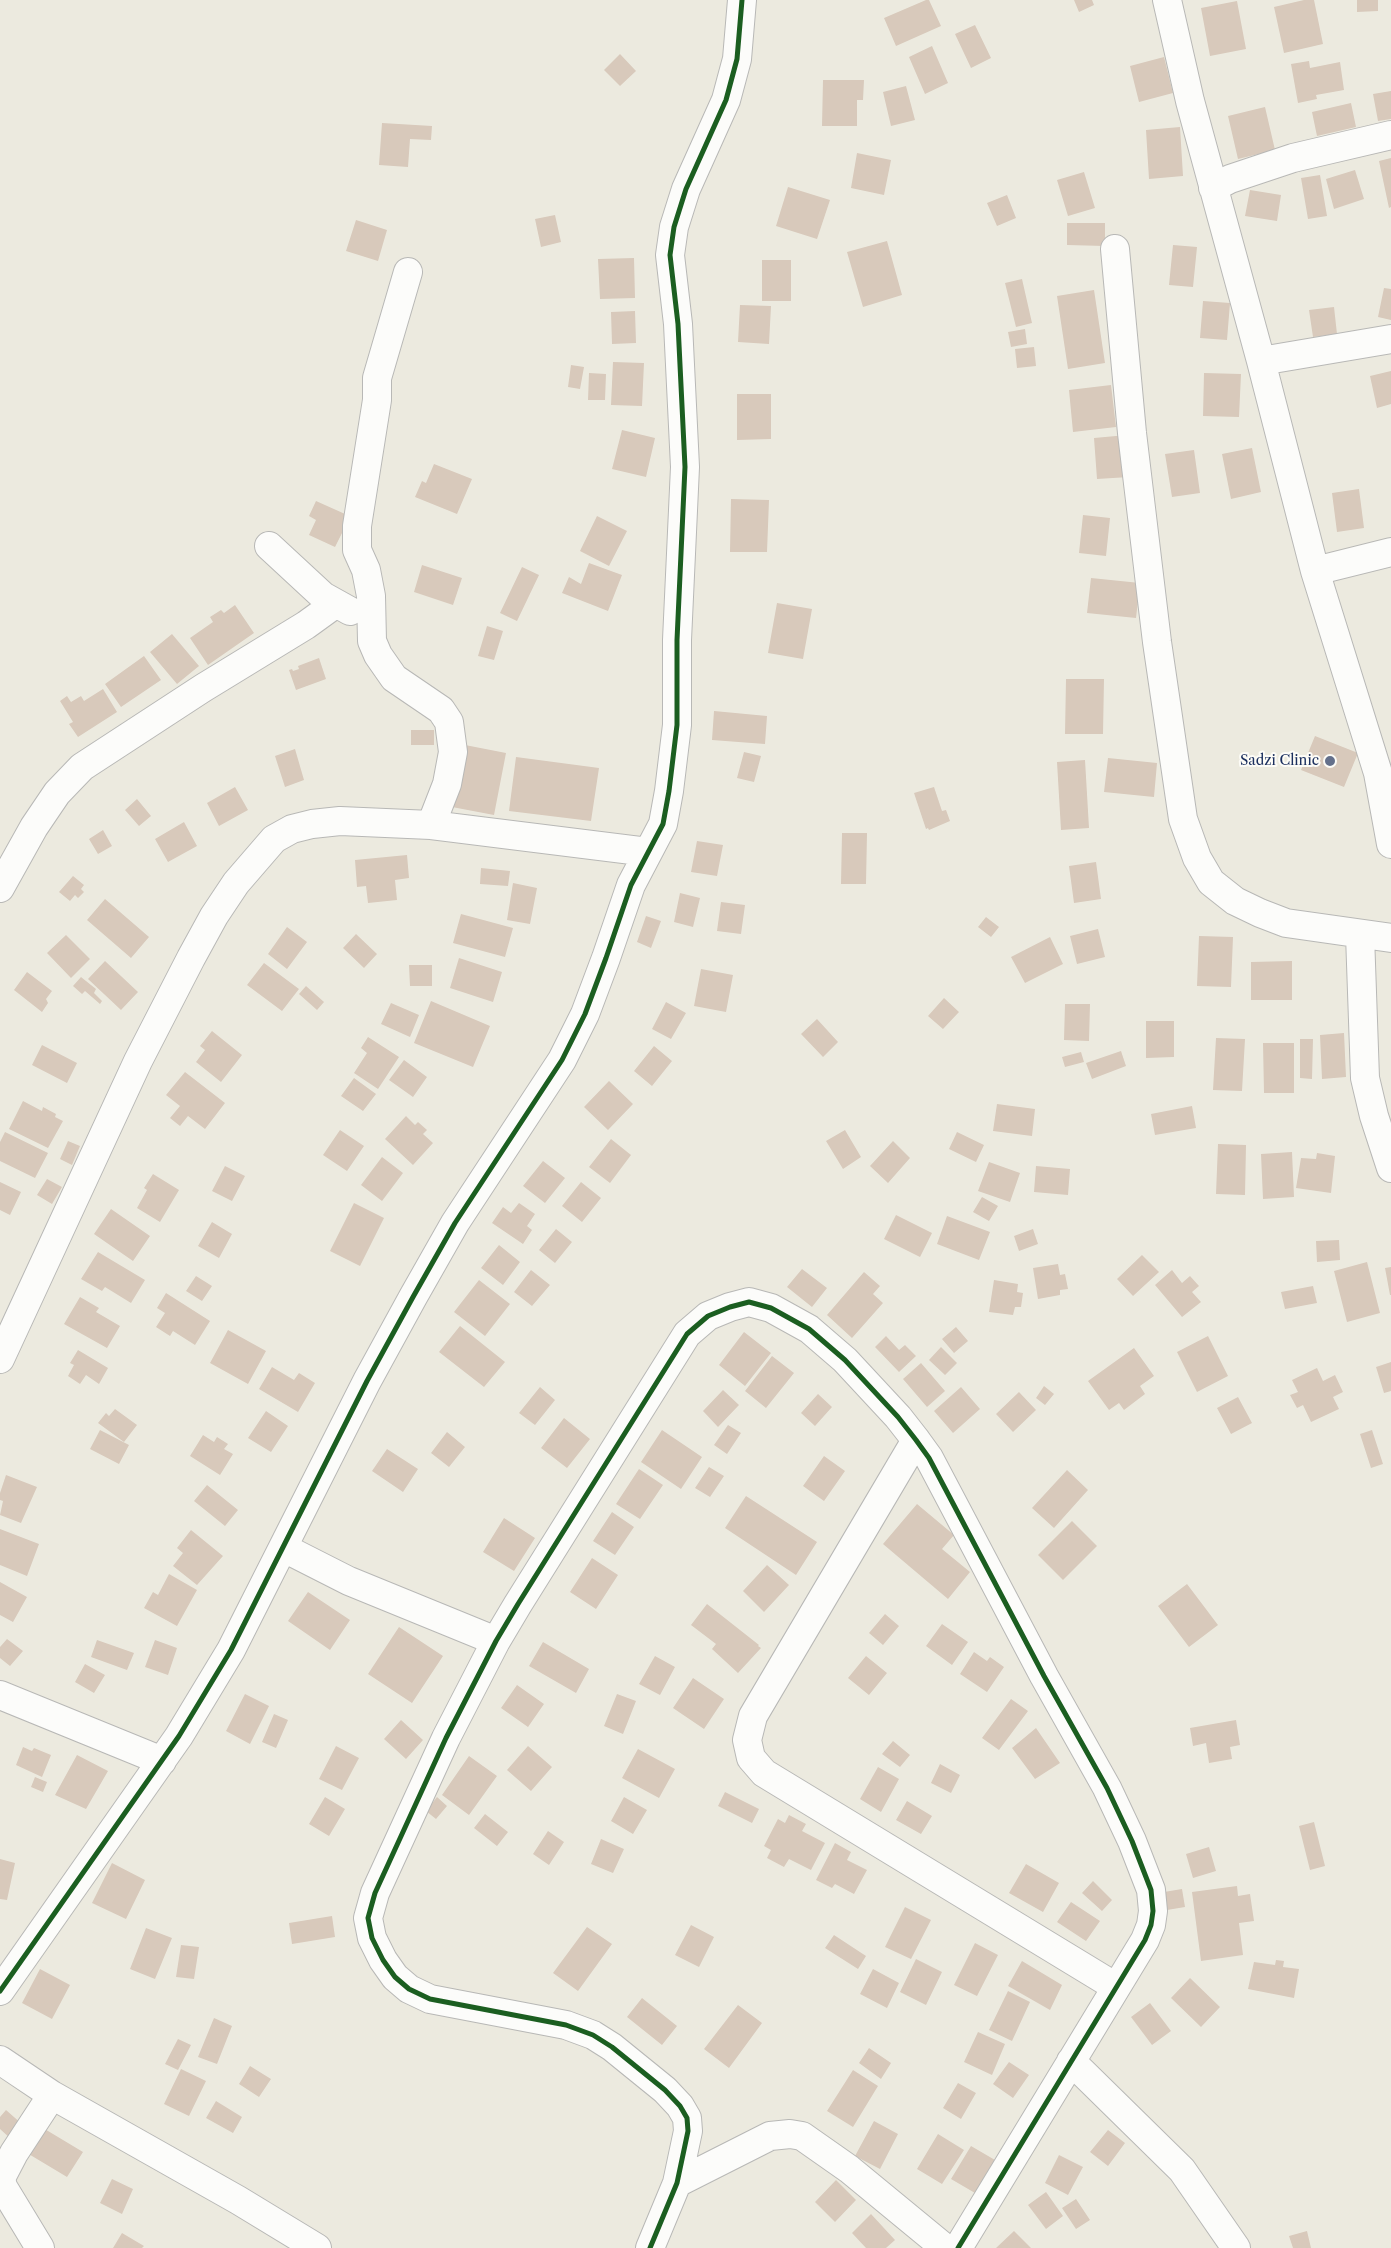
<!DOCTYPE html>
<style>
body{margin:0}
canvas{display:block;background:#eceadf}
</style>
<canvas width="1391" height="2248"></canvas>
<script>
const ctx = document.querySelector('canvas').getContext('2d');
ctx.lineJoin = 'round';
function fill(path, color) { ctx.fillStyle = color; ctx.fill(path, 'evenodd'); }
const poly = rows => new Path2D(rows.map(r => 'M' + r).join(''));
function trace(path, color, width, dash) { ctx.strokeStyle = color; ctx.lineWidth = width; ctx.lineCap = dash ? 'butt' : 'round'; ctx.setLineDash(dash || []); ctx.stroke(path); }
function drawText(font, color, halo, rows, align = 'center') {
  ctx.font = font + ' "Libre Caslon Text",serif'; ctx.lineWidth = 4; ctx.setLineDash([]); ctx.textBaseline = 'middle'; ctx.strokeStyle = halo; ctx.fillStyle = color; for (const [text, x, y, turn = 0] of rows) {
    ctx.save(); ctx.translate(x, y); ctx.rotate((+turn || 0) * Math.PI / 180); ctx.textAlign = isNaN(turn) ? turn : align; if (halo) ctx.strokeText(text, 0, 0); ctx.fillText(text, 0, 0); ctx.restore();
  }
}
fill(poly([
 [926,0,929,0,941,26,896,46,884,18],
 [1074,0,1092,0,1094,5,1079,12],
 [1304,0,1314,0,1323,44,1284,53,1274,7],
 [1357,0,1378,0,1378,11,1357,12],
 [1237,1,1246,49,1210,56,1201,8],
 [975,25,991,58,971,68,955,34],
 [932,46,948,83,925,94,909,57],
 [620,54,636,71,620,86,604,70],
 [1164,57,1173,93,1139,102,1130,66],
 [1309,61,1310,68,1340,62,1344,90,1316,95,1317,99,1298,103,1291,64],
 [823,80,864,80,863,100,857,100,857,126,822,126],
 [906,86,915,120,891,126,883,92],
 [1391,91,1391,119,1378,121,1373,94],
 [1351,103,1356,127,1317,136,1312,112],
 [1265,107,1275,150,1238,159,1228,116],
 [382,123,432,126,431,140,410,139,408,167,379,165],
 [1180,127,1183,176,1149,179,1146,130],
 [857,153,891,160,884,195,851,188],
 [1391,158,1391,207,1389,208,1379,161],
 [1355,170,1364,199,1334,209,1326,179],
 [1084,172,1095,208,1068,216,1057,180],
 [1320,175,1327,216,1308,219,1301,178],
 [788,187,830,200,817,239,776,226],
 [1250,190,1281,195,1277,221,1245,216],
 [1007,195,1016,218,997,226,987,203],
 [555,215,561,242,541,247,535,219],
 [356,220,387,230,378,261,346,251],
 [1067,223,1105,223,1105,246,1067,245],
 [887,241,902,295,863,307,847,252],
 [1173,245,1197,247,1193,287,1169,285],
 [634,258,635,298,600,299,598,259],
 [762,260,791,260,791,301,762,301],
 [1022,279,1032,323,1016,327,1005,283],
 [1384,288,1391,289,1391,320,1378,317],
 [1094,290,1105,363,1068,369,1057,296],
 [1203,301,1230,303,1227,340,1200,338],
 [740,305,771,306,769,344,738,342],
 [1334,307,1337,334,1313,337,1309,310],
 [635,311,636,343,612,344,611,312],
 [1025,329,1027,344,1011,347,1008,332],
 [1034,347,1036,366,1017,368,1015,349],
 [613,362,644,363,642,406,611,405],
 [571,365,584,367,580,389,568,387],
 [1391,371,1391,404,1377,408,1370,376],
 [589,373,606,374,605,400,588,400],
 [1204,373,1241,374,1239,417,1203,416],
 [1111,385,1116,427,1073,432,1069,390],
 [737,394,771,394,771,439,737,440],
 [622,430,655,438,646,477,612,469],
 [1127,435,1129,477,1097,479,1094,438],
 [1252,448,1261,492,1231,499,1222,454],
 [1194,450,1200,493,1172,497,1165,454],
 [434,464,472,479,457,514,415,497,422,481,426,483],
 [1359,489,1364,528,1337,532,1332,493],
 [731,499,769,500,767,552,730,552],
 [316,501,354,518,342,533,335,547,309,535,316,520,309,516],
 [1083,515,1110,518,1106,556,1079,553],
 [597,516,627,531,609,566,580,551],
 [589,563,622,575,608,611,562,593,569,577,581,584],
 [422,565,462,578,453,605,414,592],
 [522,567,539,575,517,621,500,613],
 [1091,578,1140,583,1136,618,1087,613],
 [777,603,812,609,803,659,768,653],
 [235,605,254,633,208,665,190,638,213,622,210,617,221,610,224,613],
 [487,626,503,631,494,660,478,656],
 [172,634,199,666,177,684,150,652],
 [144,656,161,680,121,707,105,684],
 [319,658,326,679,296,690,289,670,292,669,293,671,299,669,298,666],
 [1066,679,1104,679,1103,734,1065,734],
 [103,689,117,712,78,737,69,724,73,722,60,701,67,696,71,702,81,696,84,701],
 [714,711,767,716,765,744,712,740],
 [411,730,434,730,434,745,411,745],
 [1315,736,1358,753,1344,787,1301,770],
 [465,745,506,753,494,815,452,807],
 [295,749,304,780,285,787,275,756],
 [744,752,761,756,754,782,737,778],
 [516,757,599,768,591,821,509,811],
 [1108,758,1157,763,1154,797,1104,792],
 [1085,760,1089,828,1061,830,1057,762],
 [235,787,248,810,219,826,207,803],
 [934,787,942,811,946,810,950,821,929,830,928,828,926,829,914,793],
 [137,799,151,816,139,826,125,810],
 [184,822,197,846,168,862,155,839],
 [103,830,112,846,98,854,89,839],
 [842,833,867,833,866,884,841,884],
 [697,841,723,845,717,876,691,872],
 [407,855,409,878,395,880,397,900,368,903,366,886,357,887,355,860],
 [1096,862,1101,899,1074,903,1069,866],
 [481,868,510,871,508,886,480,884],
 [73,876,84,885,81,889,84,892,78,898,75,895,70,901,59,892],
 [513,883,537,888,530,924,507,920],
 [680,893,700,898,693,927,674,922],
 [105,899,149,937,131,958,87,920],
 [721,902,745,905,741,934,717,931],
 [461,914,513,928,505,957,453,943],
 [646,916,661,921,651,948,637,942],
 [986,917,999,927,991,937,978,927],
 [287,927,307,942,287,969,268,954],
 [1098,929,1105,957,1077,964,1070,936],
 [356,934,377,954,364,968,343,948],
 [66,935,90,959,71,978,47,953],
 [1199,936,1233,937,1231,987,1197,986],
 [1050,937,1063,964,1025,983,1011,957],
 [459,958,502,972,493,1002,450,988],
 [105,961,138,992,121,1010,88,979],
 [1292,961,1292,1000,1251,1000,1251,962],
 [264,963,299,989,282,1011,247,985],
 [409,965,432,965,432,986,410,986],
 [701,969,733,975,726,1012,694,1006],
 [27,972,52,991,46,999,48,1003,42,1012,14,990],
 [81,977,96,989,94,993,102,1001,100,1004,85,991,82,994,73,986],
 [306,986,324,1002,317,1010,299,994],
 [944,998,959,1012,943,1029,928,1016],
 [431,1001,490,1026,473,1067,414,1043],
 [666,1002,686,1013,671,1039,652,1029],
 [391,1003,419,1015,410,1037,381,1024],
 [1065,1004,1090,1004,1089,1041,1064,1040],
 [817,1019,838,1042,823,1057,801,1034],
 [1146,1021,1174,1021,1174,1057,1146,1058],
 [212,1031,242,1055,221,1082,196,1062,205,1050,200,1046],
 [1344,1033,1346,1077,1322,1079,1320,1035],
 [368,1037,399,1057,378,1089,354,1073,367,1053,361,1048],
 [1216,1038,1245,1039,1242,1091,1213,1090],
 [1300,1039,1313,1039,1312,1079,1300,1078],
 [1263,1043,1294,1043,1294,1093,1264,1093],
 [42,1045,77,1063,67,1083,32,1065],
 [654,1046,672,1061,652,1086,634,1071],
 [1121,1051,1126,1066,1092,1079,1086,1063],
 [1081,1052,1084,1062,1065,1067,1062,1057],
 [404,1060,427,1077,413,1097,389,1080],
 [185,1072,225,1103,205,1129,188,1116,180,1126,170,1118,180,1106,166,1095],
 [354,1078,376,1094,363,1111,341,1096],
 [609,1081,633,1104,608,1130,584,1107],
 [23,1101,42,1111,43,1107,56,1114,55,1117,63,1121,48,1148,9,1129],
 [997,1104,1035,1109,1032,1136,993,1131],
 [1192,1106,1196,1128,1155,1135,1151,1114],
 [406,1116,415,1125,418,1122,427,1130,423,1134,433,1143,413,1165,385,1139],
 [340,1130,364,1146,347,1171,323,1155],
 [845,1130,861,1157,843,1169,826,1141],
 [5,1132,48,1153,35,1178,0,1161,0,1142],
 [957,1132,984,1145,976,1162,949,1149],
 [611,1139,631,1155,610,1183,589,1167],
 [68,1141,80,1146,72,1165,60,1159],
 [893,1141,910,1158,888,1183,870,1166],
 [1218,1144,1246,1145,1245,1195,1216,1194],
 [1292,1152,1294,1197,1263,1199,1261,1154],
 [1317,1153,1335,1156,1331,1193,1296,1188,1301,1158,1316,1159],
 [382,1157,403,1173,382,1201,361,1185],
 [543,1161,565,1178,545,1203,523,1186],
 [989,1162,1020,1173,1010,1202,978,1191],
 [225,1166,245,1176,232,1201,212,1191],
 [1036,1166,1070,1169,1068,1195,1034,1192],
 [153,1174,179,1190,160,1222,137,1208,147,1190,144,1188],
 [47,1179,62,1187,52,1204,37,1195],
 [0,1182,21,1192,10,1215,0,1210],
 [581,1182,601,1198,582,1222,562,1206],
 [982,1197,998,1206,989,1221,973,1212],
 [354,1203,384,1218,360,1266,330,1251],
 [519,1203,535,1214,527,1226,532,1230,523,1244,492,1223,503,1207,511,1213],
 [111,1209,150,1236,133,1261,94,1234],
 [896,1215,932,1233,920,1257,884,1239],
 [947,1216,990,1232,979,1260,937,1244],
 [212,1222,232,1234,219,1258,198,1246],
 [556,1229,572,1242,555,1263,539,1250],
 [1033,1229,1038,1244,1019,1251,1014,1236],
 [1339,1240,1340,1260,1317,1262,1316,1241],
 [499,1245,520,1262,503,1285,481,1268],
 [98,1252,145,1280,131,1303,105,1287,102,1291,81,1279],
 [1142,1255,1159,1272,1133,1296,1117,1279],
 [1367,1262,1380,1313,1347,1322,1334,1271],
 [1058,1264,1060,1275,1065,1274,1068,1289,1060,1290,1060,1295,1038,1299,1033,1268],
 [1391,1267,1391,1295,1390,1295,1385,1268],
 [802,1269,827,1288,812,1307,787,1287],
 [531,1270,550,1285,532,1306,514,1292],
 [1172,1270,1182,1283,1190,1276,1199,1286,1192,1292,1201,1302,1182,1317,1155,1285],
 [864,1272,880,1286,873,1294,883,1303,852,1338,827,1315],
 [196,1276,212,1286,202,1301,186,1291],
 [479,1280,510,1304,485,1336,454,1312],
 [994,1280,1018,1284,1017,1292,1023,1293,1021,1307,1015,1307,1013,1315,989,1312],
 [1313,1286,1317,1303,1285,1309,1281,1292],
 [166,1293,210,1321,195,1345,173,1331,170,1336,156,1327,165,1313,157,1308],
 [80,1297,99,1308,96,1312,120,1326,107,1348,64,1324],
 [460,1326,505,1362,484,1387,439,1352],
 [956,1327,968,1341,954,1353,942,1339],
 [228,1330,266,1351,248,1384,210,1363],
 [744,1332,771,1353,745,1386,719,1365],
 [886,1336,899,1350,905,1345,916,1356,899,1372,875,1347],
 [1208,1336,1228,1376,1197,1392,1177,1352],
 [941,1347,957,1363,945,1375,929,1360],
 [1134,1348,1154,1376,1140,1386,1145,1394,1124,1410,1119,1403,1109,1410,1088,1381],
 [78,1350,108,1368,99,1384,86,1375,80,1384,68,1376,74,1365,70,1363],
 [772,1356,794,1373,766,1408,745,1391],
 [1391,1362,1391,1391,1384,1393,1376,1367],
 [921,1363,945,1391,927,1407,903,1379],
 [272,1367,294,1380,299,1373,315,1383,298,1412,259,1389],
 [1317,1368,1323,1381,1335,1375,1343,1392,1333,1397,1339,1409,1311,1422,1303,1405,1297,1408,1290,1395,1298,1392,1292,1380],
 [1044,1386,1054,1394,1045,1405,1036,1398],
 [540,1387,555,1400,535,1425,519,1413],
 [961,1387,980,1409,953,1433,934,1411],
 [723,1390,739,1405,718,1427,703,1411],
 [1019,1392,1036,1410,1013,1432,996,1414],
 [818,1394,832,1407,815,1426,801,1413],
 [1238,1397,1252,1423,1231,1434,1217,1408],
 [115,1409,137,1425,124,1442,98,1423,106,1413,109,1416],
 [266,1411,288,1426,271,1452,248,1438],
 [564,1418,590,1439,567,1468,541,1448],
 [728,1425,741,1433,727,1454,714,1445],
 [100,1430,129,1445,119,1464,90,1449],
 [662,1430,702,1457,681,1489,641,1462],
 [1372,1430,1383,1464,1371,1468,1360,1434],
 [447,1432,465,1447,449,1467,431,1453],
 [203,1435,214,1442,217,1437,228,1444,224,1449,233,1454,220,1475,190,1456],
 [387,1449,418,1469,403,1492,372,1471],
 [824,1456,845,1471,824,1501,803,1486],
 [709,1467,724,1476,710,1497,695,1488],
 [639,1469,663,1485,640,1519,616,1504],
 [1067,1470,1088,1490,1054,1528,1032,1508],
 [6,1475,37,1487,21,1523,0,1515,3,1501,0,1500,0,1493],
 [207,1485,238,1510,225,1526,194,1501],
 [746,1496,817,1542,796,1575,725,1528],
 [917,1504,954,1535,942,1549,970,1572,948,1599,883,1544],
 [612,1512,634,1527,615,1555,593,1541],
 [504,1518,535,1538,514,1571,483,1552],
 [1072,1521,1097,1546,1063,1580,1038,1555],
 [0,1529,39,1544,27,1576,0,1565],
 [191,1530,223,1556,197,1585,173,1566,183,1553,177,1548],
 [592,1558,618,1575,596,1609,570,1592],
 [767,1565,789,1585,764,1612,743,1591],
 [169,1574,197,1590,177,1626,144,1608,153,1592,158,1595],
 [0,1582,27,1597,13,1622,0,1615],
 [1187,1584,1218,1625,1189,1647,1158,1606],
 [308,1592,350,1620,330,1650,288,1621],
 [707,1604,759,1645,758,1646,761,1648,738,1673,712,1649,716,1644,691,1625],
 [885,1614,899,1626,883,1645,869,1633],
 [942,1624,968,1642,952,1665,926,1646],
 [399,1627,443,1656,412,1703,368,1674],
 [7,1639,23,1651,10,1666,0,1658,0,1647],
 [97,1640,134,1653,127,1670,91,1657],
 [155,1640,177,1648,168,1675,145,1667],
 [543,1642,589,1669,576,1693,529,1666],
 [974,1652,987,1661,990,1657,1004,1667,987,1692,960,1674],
 [655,1656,675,1667,660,1695,639,1684],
 [866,1656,887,1673,869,1695,848,1678],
 [85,1664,105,1675,94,1693,75,1682],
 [693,1678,724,1699,704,1729,673,1708],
 [517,1685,544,1704,528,1727,501,1708],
 [245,1694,269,1706,250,1744,226,1731],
 [617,1694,636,1701,623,1734,604,1726],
 [1011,1699,1028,1711,999,1750,982,1738],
 [274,1714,288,1720,276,1748,262,1742],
 [401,1720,423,1740,406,1759,384,1739],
 [1236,1720,1240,1745,1230,1747,1232,1759,1209,1763,1206,1743,1193,1746,1190,1728],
 [1036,1728,1060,1763,1035,1779,1012,1748],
 [893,1741,910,1755,900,1767,882,1754],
 [336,1746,359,1758,342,1790,319,1779],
 [528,1746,552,1767,531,1791,507,1770],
 [23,1747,32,1751,34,1748,51,1755,42,1777,16,1765],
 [638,1749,675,1769,659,1798,622,1778],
 [77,1755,108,1771,86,1809,55,1795],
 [469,1756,497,1776,469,1815,442,1795],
 [940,1764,960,1775,951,1793,931,1783],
 [878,1767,899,1779,881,1812,860,1799],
 [35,1777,47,1782,43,1792,31,1787],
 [725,1792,759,1809,752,1823,718,1806],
 [325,1797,345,1809,329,1836,309,1824],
 [437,1797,447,1806,436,1819,426,1811],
 [624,1797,647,1810,633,1834,611,1821],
 [907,1801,932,1816,921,1834,896,1820],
 [485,1814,508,1832,497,1846,474,1828],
 [789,1815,806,1824,802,1831,825,1843,811,1870,789,1859,784,1867,767,1858,771,1850,764,1846,778,1819,785,1823],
 [1314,1822,1325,1866,1310,1870,1299,1826],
 [548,1831,564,1842,549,1865,533,1854],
 [601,1839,624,1849,613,1873,591,1864],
 [835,1843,851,1852,847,1860,867,1870,854,1894,835,1884,832,1888,816,1880],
 [1209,1847,1216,1871,1193,1878,1186,1854],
 [0,1859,15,1863,7,1900,0,1899],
 [112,1863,145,1880,126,1919,92,1903],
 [1026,1864,1059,1883,1043,1912,1009,1893],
 [1093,1881,1112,1900,1102,1911,1082,1893],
 [1237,1886,1238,1896,1250,1894,1254,1921,1239,1923,1243,1955,1201,1961,1192,1892],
 [1182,1889,1185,1907,1167,1910,1164,1892],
 [1071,1902,1100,1921,1086,1941,1057,1922],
 [905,1907,931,1920,911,1959,885,1947],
 [332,1916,335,1937,292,1944,289,1923],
 [691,1925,714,1937,699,1967,675,1955],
 [587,1927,612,1944,578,1991,553,1973],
 [146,1928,172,1938,155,1979,130,1969],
 [834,1935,866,1956,858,1969,825,1948],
 [975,1943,998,1955,977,1996,954,1985],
 [181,1945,199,1947,194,1979,176,1977],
 [916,1959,942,1972,926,2005,900,1992],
 [1276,1960,1284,1961,1283,1967,1299,1969,1294,1998,1248,1989,1254,1962,1275,1965],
 [1022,1961,1062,1985,1050,2010,1008,1986],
 [40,1969,70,1985,52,2019,22,2003],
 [873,1969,899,1983,887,2008,860,1994],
 [1190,1978,1220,2007,1201,2027,1171,1998],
 [1008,1991,1030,2002,1012,2041,989,2030],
 [642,1998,677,2026,662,2045,627,2017],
 [1150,2003,1171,2031,1152,2045,1131,2017],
 [738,2005,762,2023,729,2068,704,2049],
 [214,2018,232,2026,217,2064,198,2057],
 [978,2032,1005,2044,992,2075,964,2062],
 [178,2039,191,2045,178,2070,165,2064],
 [869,2048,891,2063,881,2079,859,2063],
 [1009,2062,1029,2075,1013,2098,993,2084],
 [250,2066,271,2079,259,2097,239,2084],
 [181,2069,206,2081,189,2116,164,2104],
 [853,2070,878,2086,853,2127,827,2111],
 [958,2083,976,2093,961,2119,943,2108],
 [216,2101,242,2117,233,2133,206,2118],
 [6,2110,23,2125,11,2139,0,2129,0,2117],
 [874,2121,898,2134,880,2169,855,2156],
 [43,2128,83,2152,67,2177,27,2153],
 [1108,2130,1125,2143,1108,2166,1090,2152],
 [938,2134,964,2150,942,2184,917,2169],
 [971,2146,995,2160,975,2193,951,2179],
 [1059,2155,1083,2167,1068,2195,1045,2183],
 [112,2179,133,2189,122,2214,100,2203],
 [836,2180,856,2200,835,2222,815,2202],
 [1046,2192,1063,2216,1046,2229,1028,2205],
 [1076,2199,1090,2220,1076,2229,1062,2208],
 [871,2214,895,2240,886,2248,866,2248,852,2233],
 [1014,2231,1031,2248,996,2248],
 [1307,2231,1311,2248,1293,2248,1289,2236],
 [122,2233,144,2246,142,2248,113,2248]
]), '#d8c9bb');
const minor = poly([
 [1167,0,1190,101,1261,361,1315,571,1378,773,1391,844],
 [1213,188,1230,179,1293,158,1391,135],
 [1115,249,1132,433,1157,642,1183,819,1197,858,1211,882,1235,901,1260,913,1286,923,1391,938],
 [408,272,377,378,377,400,357,526,357,550,366,570,371,596,372,641,378,655,394,678,441,710,449,722,453,752,447,784,431,825],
 [1261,361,1391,339],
 [269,546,323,596,350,611],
 [1315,571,1391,552],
 [0,888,34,827,57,793,82,767,203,688,306,625,335,604],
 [1360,935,1365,1078,1374,1116,1391,1168],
 [0,1359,138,1061,191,958,214,916,236,883,274,839,292,829,312,824,340,821,431,825,648,852],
 [916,1440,753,1716,747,1740,751,1758,764,1773,1116,1987],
 [284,1548,349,1581,496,1641],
 [0,1695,162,1761],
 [0,1991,179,1736,231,1650,367,1381,413,1297,455,1223,562,1060,585,1014,606,958,631,885,663,824,669,791,677,725,677,640,685,467,678,324,670,255,674,227,686,189,726,100,737,59,742,0],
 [0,2060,52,2095,238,2200,317,2248],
 [1071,2061,1182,2170,1236,2248],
 [677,2183,770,2136,790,2134,802,2136,849,2169,945,2248],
 [40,2248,3,2187,1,2178,14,2153,52,2095],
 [650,2248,677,2183,688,2131,687,2118,680,2106,665,2090,612,2047,593,2035,566,2025,430,1999,409,1989,395,1977,383,1960,372,1938,368,1918,375,1893,446,1738,496,1641,518,1604,687,1334,708,1316,730,1307,749,1302,771,1308,809,1329,845,1360,898,1417,916,1440,929,1458,1044,1676,1107,1788,1132,1841,1151,1890,1153,1911,1151,1925,1145,1940,958,2248]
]);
trace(minor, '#b8b8b6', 30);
trace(minor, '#fcfcfa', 28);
trace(poly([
 [0,1991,179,1736,231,1650,367,1381,413,1297,455,1223,562,1060,585,1014,606,958,631,885,663,824,669,791,677,725,677,640,685,467,678,324,670,255,674,227,686,189,726,100,737,59,742,0],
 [650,2248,677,2183,688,2131,687,2118,680,2106,665,2090,612,2047,593,2035,566,2025,430,1999,409,1989,395,1977,383,1960,372,1938,368,1918,375,1893,446,1738,496,1641,518,1604,687,1334,708,1316,730,1307,749,1302,771,1308,809,1329,845,1360,898,1417,916,1440,929,1458,1044,1676,1107,1788,1132,1841,1151,1890,1153,1911,1151,1925,1145,1940,958,2248]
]), '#1b5e20', 5);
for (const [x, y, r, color] of [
 [1330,761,6,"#64708b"]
]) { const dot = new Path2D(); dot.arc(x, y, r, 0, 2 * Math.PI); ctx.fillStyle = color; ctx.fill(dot); trace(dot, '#fdfcf7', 2); }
drawText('14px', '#1b2f5e', '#fdfcf7', [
 ["Sadzi Clinic",1319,761]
], 'right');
</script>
